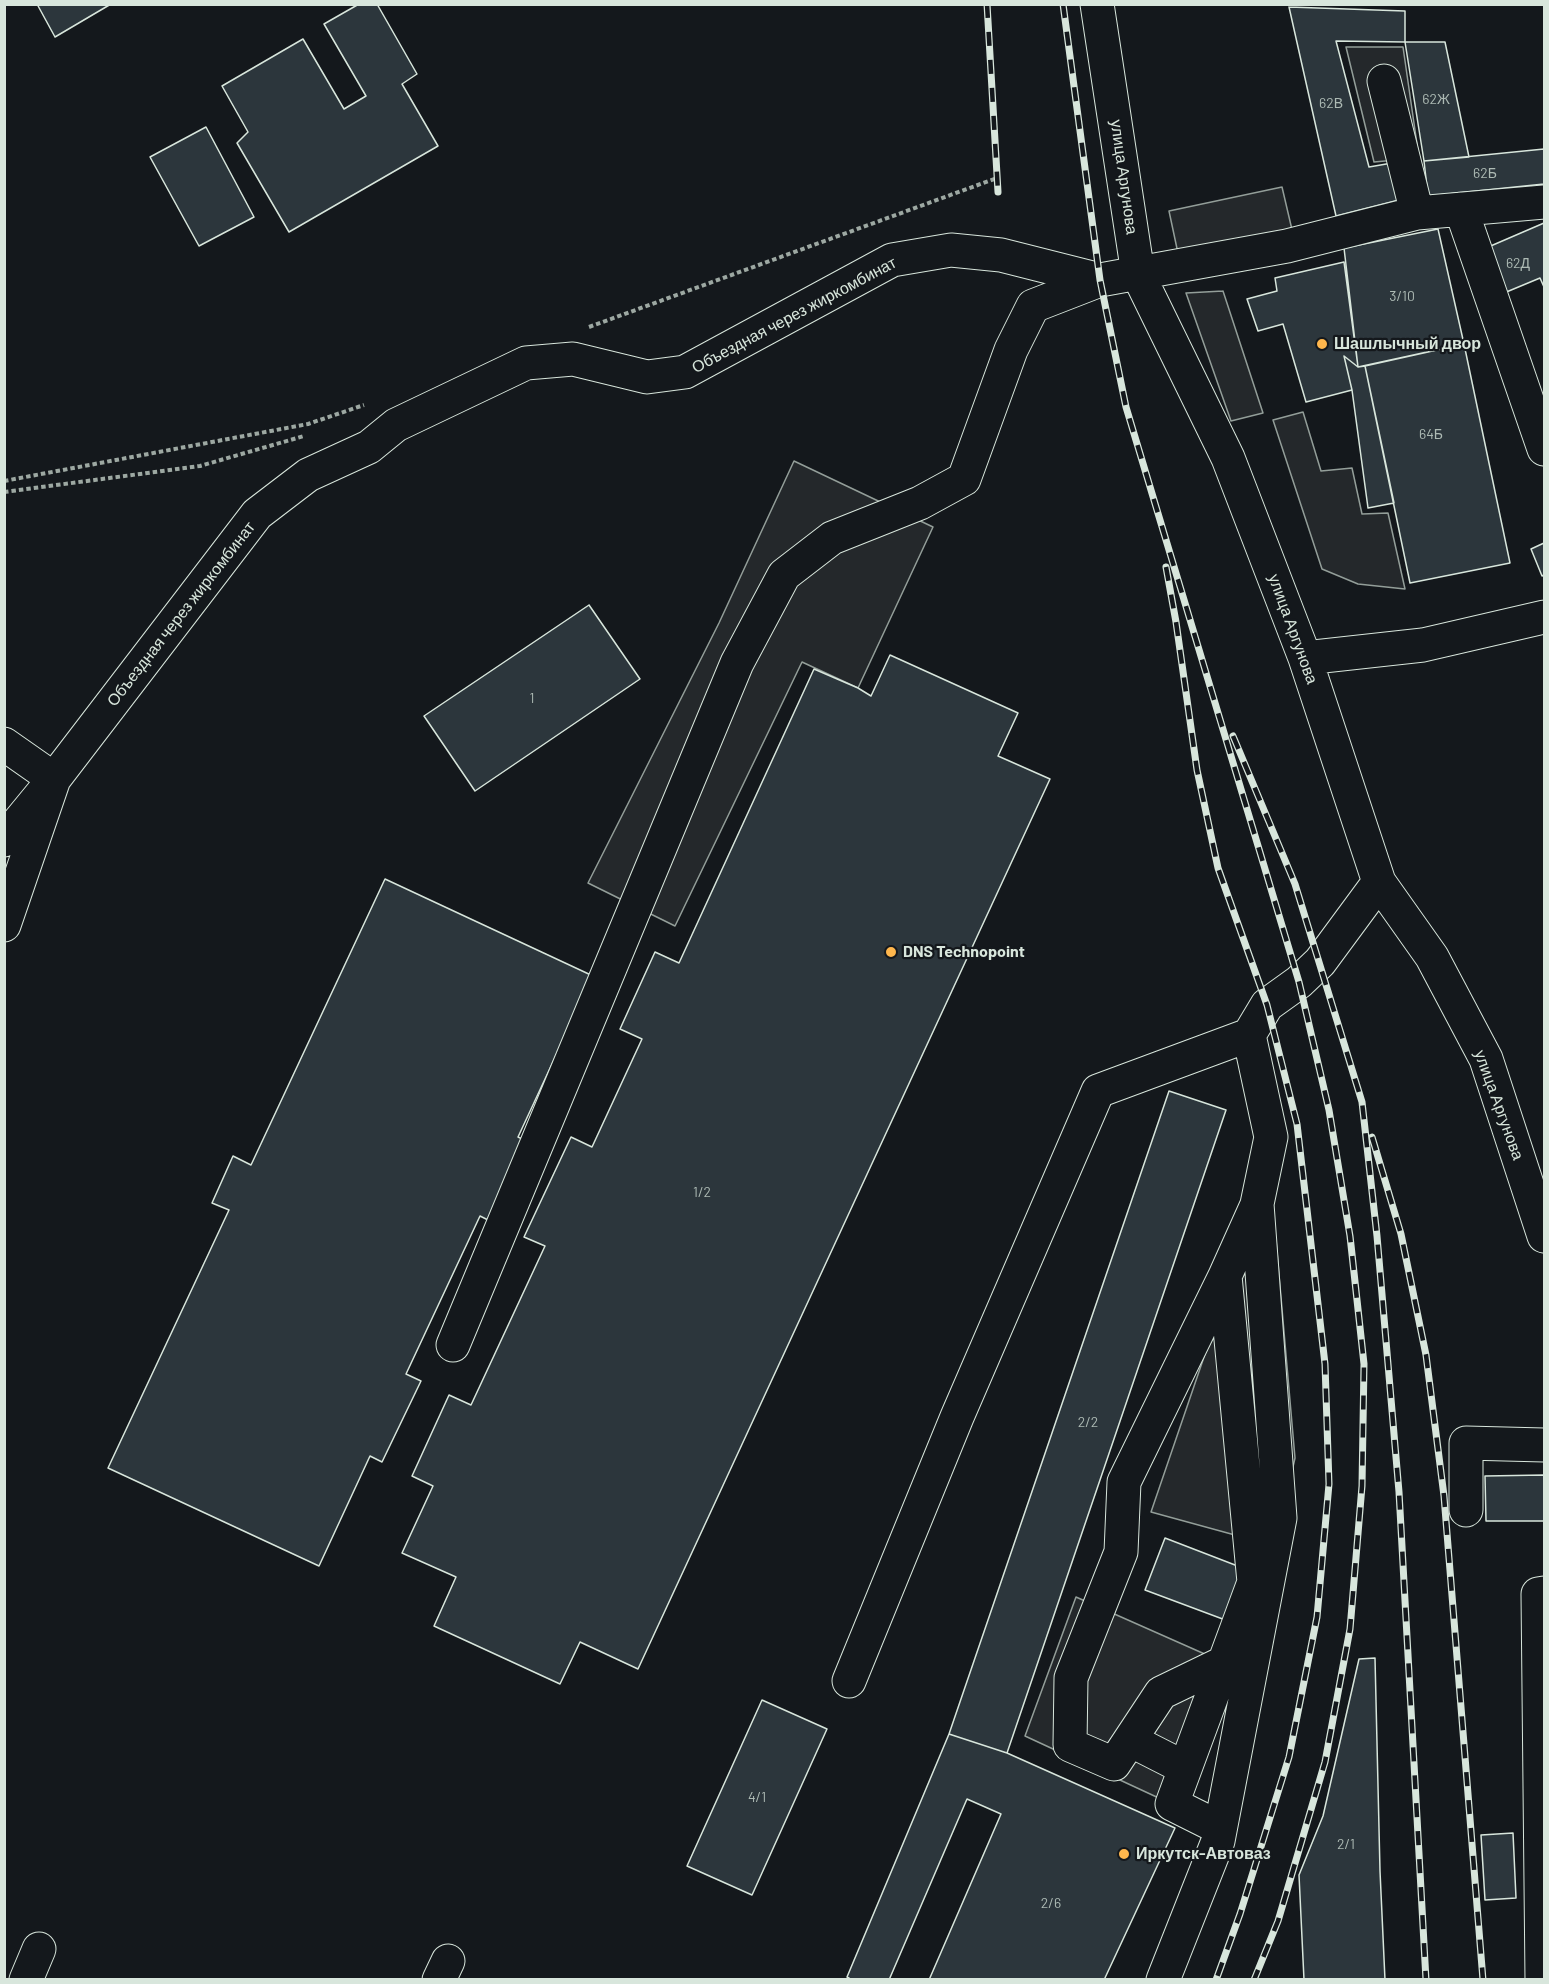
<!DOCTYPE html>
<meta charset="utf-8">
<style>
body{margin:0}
#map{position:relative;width:1549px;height:1984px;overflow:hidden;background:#14181c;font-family:Barlow,sans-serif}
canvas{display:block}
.frame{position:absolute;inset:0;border:6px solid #d8e6dc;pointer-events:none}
</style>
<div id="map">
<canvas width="1549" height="1984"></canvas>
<div class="frame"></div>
</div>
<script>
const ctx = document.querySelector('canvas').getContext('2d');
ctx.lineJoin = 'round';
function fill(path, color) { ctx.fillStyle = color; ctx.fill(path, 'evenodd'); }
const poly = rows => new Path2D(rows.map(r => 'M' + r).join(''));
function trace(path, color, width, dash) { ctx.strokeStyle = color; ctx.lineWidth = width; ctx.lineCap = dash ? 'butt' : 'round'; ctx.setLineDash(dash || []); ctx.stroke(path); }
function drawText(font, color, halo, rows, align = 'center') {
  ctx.font = font + ' Barlow,sans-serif'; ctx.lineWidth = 4.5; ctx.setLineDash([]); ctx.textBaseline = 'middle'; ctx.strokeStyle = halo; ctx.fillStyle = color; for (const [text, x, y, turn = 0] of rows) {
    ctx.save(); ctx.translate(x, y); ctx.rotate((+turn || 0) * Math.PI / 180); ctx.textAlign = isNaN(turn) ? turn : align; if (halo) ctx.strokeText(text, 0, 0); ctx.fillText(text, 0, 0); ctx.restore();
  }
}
const parking = poly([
 [1346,47,1403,47,1419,158,1374,162,1346,47],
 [1282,187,1293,234,1179,258,1169,211,1282,187],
 [1223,291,1263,413,1231,421,1186,293,1223,291],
 [1303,412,1321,471,1352,468,1362,514,1388,513,1405,589,1358,584,1322,569,1273,420,1303,412],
 [794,461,933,527,858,688,802,662,675,926,588,883,719,623,794,461],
 [1244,1240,1276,1240,1295,1458,1275,1546,1151,1512,1244,1240],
 [1076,1597,1225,1663,1176,1806,1025,1736,1076,1597]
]);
fill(parking, '#24282b');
trace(parking, '#939e99', 1.5);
const building = poly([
 [37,4,111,4,55,37,37,4],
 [359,4,377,4,417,74,402,84,438,146,289,232,237,143,248,132,222,86,303,39,344,109,366,96,324,24,359,4],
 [1289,7,1405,11,1405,42,1336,41,1369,167,1392,163,1403,199,1336,216,1289,7],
 [1405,42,1445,42,1469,157,1424,161,1405,42],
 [206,127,254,217,199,246,150,157,206,127],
 [1544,149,1544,184,1428,196,1424,161,1544,149],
 [1544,223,1544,287,1540,278,1504,293,1486,248,1544,223],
 [1438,229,1464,344,1358,367,1344,248,1438,229],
 [1344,262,1358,367,1344,356,1352,390,1306,402,1283,324,1258,331,1247,299,1277,291,1275,278,1344,262],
 [1464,344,1510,563,1410,583,1365,366,1464,344],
 [1344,356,1358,367,1365,366,1394,503,1368,508,1352,390,1344,356],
 [1544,543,1544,575,1542,576,1531,549,1544,543],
 [589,605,640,679,475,791,424,716,589,605],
 [890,655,1018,713,998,756,1050,779,638,1669,580,1642,560,1684,434,1626,456,1577,402,1553,433,1486,412,1476,449,1395,471,1405,545,1246,524,1237,571,1137,592,1147,642,1039,620,1029,655,952,679,963,814,669,858,688,871,696,890,655],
 [385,879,593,976,518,1137,531,1143,494,1223,480,1216,406,1374,421,1381,382,1462,370,1456,319,1566,108,1468,229,1210,212,1203,233,1156,251,1165,385,879],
 [1169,1091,1226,1110,1007,1753,949,1734,1169,1091],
 [1544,1475,1544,1521,1486,1521,1485,1476,1544,1475],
 [1165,1538,1248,1570,1228,1621,1145,1590,1165,1538],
 [1375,1658,1380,1871,1385,1980,1304,1980,1299,1875,1323,1816,1359,1659,1375,1658],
 [762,1700,827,1729,752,1895,687,1866,762,1700],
 [949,1734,1007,1753,1175,1828,1104,1980,929,1980,1001,1814,967,1799,889,1980,852,1980,847,1977,949,1734],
 [1513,1833,1516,1898,1485,1900,1481,1835,1513,1833]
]);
fill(building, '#2c363c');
trace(building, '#d8e6dc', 1.5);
const minor = poly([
 [1097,4,1138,274,1228,458,1305,658,1379,882,1432,957,1486,1059,1544,1236],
 [1384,81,1417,213],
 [1461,209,1544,449],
 [1305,658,1423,645,1544,617],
 [4,744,54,779,4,840],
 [4,925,54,779,257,514,308,475,369,447,396,425,526,363,573,359,647,377,685,372,892,260,951,250,1001,255,1100,280,1287,246,1417,213,1544,202],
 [453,1345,737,663,784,575,832,538,920,503,964,479,1011,350,1033,306,1100,280],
 [1466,1510,1466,1443,1544,1445],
 [1223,1663,1161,1693,1114,1764,1070,1745,1071,1678,1121,1552,1124,1482,1225,1276],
 [849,1681,957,1417,1098,1091,1249,1035],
 [1130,1740,1185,1768],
 [1220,1828,1172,1804,1254,1582,1225,1276,1256,1207],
 [26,1980,39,1949],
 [439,1980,448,1961],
 [1163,1980,1218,1841,1280,1518,1257,1204,1271,1137,1249,1035,1267,1005,1299,982,1320,962,1379,882],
 [1542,1980,1538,1594,1544,1593]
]);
trace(minor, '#d8e6dc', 35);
trace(poly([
 [589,327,997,178],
 [4,481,308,424,364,405],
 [4,492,200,466,304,436]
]), '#9da8a2', 4, [4.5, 3]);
trace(minor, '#14181c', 33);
const rail = poly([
 [987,4,998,192],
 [1063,4,1100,280,1126,407,1299,982,1329,1110,1350,1236,1364,1364,1362,1486,1350,1629,1325,1762,1278,1921,1254,1980],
 [1166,567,1176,622,1197,770,1218,868,1267,1005,1297,1124,1325,1364,1329,1484,1317,1617,1289,1757,1240,1914,1216,1980],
 [1233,736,1295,884,1362,1102,1377,1236,1399,1492,1426,1980],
 [1372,1137,1401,1234,1426,1355,1444,1496,1483,1980]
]);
trace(rail, '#d8e6dc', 7);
trace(rail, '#14181c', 4.5, [14]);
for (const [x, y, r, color] of [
 [1322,344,6,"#ffb74d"],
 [891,952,6,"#ffb74d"],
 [1124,1854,6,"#ffb74d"]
]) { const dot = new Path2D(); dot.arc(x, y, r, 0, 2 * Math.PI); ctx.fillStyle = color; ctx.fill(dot); trace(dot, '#14181c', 2); }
drawText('14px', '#adbab4', null, [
 ["62Ж",1436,99],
 ["62В",1331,103],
 ["62Б",1485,173],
 ["62Д",1518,263],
 ["3/10",1402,296],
 ["64Б",1431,434],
 ["1",532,698],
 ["1/2",702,1192],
 ["2/2",1088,1422],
 ["4/1",757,1797],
 ["2/1",1346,1844],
 ["2/6",1051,1903]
]);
drawText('16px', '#d8e6dc', '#14181c', [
 ["улица Аргунова",1124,177,82],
 ["Объездная через жиркомбинат",794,315,-28],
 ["Объездная через жиркомбинат",181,614,-52],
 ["улица Аргунова",1293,629,70],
 ["улица Аргунова",1499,1105,70]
]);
drawText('bold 16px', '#d8e6dc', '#14181c', [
 ["Шашлычный двор",1334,344],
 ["DNS Technopoint",903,952],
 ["Иркутск-Автоваз",1136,1854]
], 'left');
</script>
